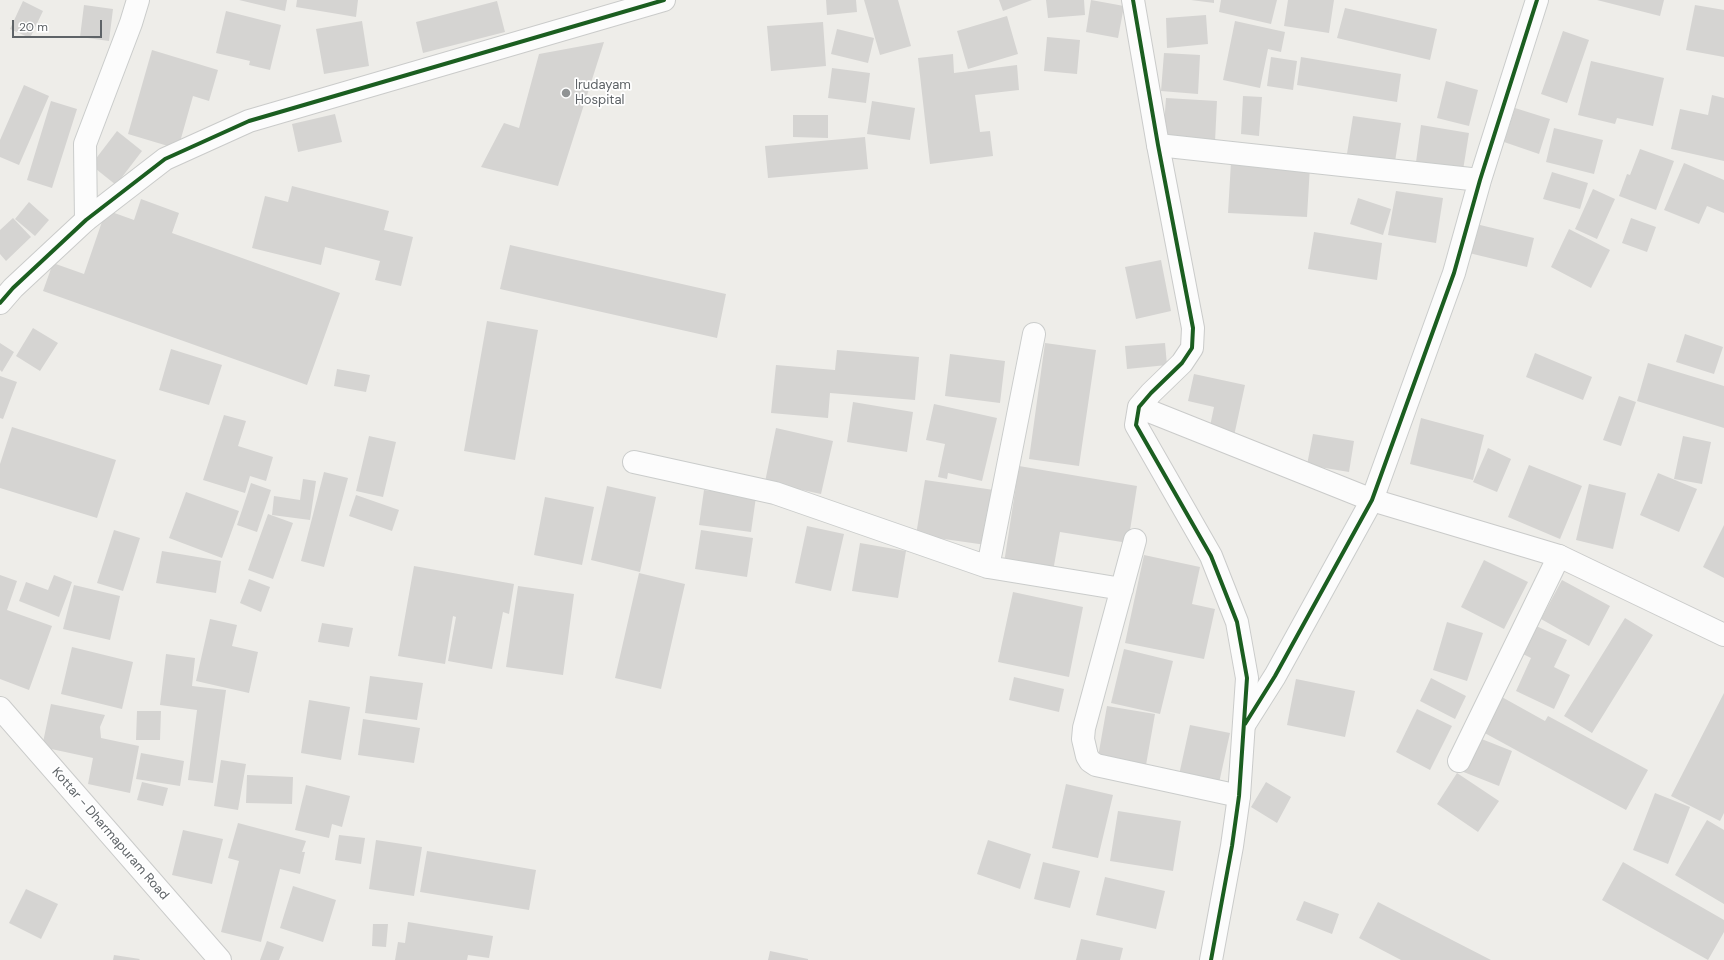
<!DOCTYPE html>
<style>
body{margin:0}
#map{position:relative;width:1724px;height:960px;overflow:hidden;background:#eeede9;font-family:"DM Sans",sans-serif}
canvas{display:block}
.scale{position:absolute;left:12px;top:20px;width:90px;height:18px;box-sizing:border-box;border:2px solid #5e6367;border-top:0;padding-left:5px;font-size:12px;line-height:14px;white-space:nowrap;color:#5e6367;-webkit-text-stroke:3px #fff;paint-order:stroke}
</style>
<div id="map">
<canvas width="1724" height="960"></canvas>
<div class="scale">20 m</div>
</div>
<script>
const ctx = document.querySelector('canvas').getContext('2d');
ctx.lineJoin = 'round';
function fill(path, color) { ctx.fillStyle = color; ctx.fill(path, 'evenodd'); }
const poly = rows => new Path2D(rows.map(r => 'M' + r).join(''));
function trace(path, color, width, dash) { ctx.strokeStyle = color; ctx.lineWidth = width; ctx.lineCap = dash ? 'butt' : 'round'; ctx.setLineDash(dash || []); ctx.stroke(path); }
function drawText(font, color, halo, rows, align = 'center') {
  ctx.font = font + ' "DM Sans",sans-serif'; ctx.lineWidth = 3.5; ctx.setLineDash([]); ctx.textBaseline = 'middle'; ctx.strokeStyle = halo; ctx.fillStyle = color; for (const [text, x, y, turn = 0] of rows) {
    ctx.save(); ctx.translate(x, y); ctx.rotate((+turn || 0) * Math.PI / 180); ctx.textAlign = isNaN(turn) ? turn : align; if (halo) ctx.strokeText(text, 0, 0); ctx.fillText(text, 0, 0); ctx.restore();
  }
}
fill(poly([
 [239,0,287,0,285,11],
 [297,0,358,0,356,17,296,7],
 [826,0,856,0,857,12,827,15],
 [864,0,898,0,911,46,880,55],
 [999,0,1032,0,1003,11],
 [1046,0,1084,0,1085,15,1048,18],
 [1091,0,1124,6,1118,38,1086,32],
 [1191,0,1214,0,1214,3],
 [1221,0,1277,0,1271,24,1219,12],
 [1288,0,1334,0,1329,33,1284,26],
 [1597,0,1664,0,1660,16],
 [23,1,43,11,30,38,10,29],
 [497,1,505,32,423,53,416,22],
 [84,5,113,9,109,41,80,37],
 [1695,5,1724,10,1724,57,1686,50],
 [1345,8,1437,29,1430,60,1337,38],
 [226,11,281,25,270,70,249,65,250,61,216,53],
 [1206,15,1208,44,1167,48,1166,18],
 [1007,16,1018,54,968,69,957,31],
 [362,21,369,66,324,74,316,29],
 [1235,21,1285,32,1281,52,1268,49,1260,88,1223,80],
 [823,22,826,66,771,71,767,26],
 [837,29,874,38,868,63,831,54],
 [1563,31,1589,40,1567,103,1541,94],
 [1047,37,1080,40,1077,74,1044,71],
 [604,42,558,186,481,167,504,123,519,128,539,54],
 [152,50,218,70,209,101,193,96,178,149,128,134],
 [1164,53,1200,55,1198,94,1161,91],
 [953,54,954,73,1017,65,1019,90,975,95,980,132,990,131,993,156,930,164,918,58],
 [1271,57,1297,61,1293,90,1267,86],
 [1301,57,1401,74,1397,102,1297,85],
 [1591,61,1664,78,1653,126,1617,118,1615,124,1578,115],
 [832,68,870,73,866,103,828,98],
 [1446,81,1478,90,1469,126,1437,118],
 [24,85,49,96,19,165,0,157,0,140],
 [1712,95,1724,98,1724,161,1671,149,1680,109,1708,115],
 [1243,96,1262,97,1259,136,1241,134],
 [1166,98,1217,101,1215,142,1163,139],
 [51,101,77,109,52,188,27,180],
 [872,101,915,108,910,140,867,134],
 [1515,108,1550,119,1539,154,1504,142],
 [335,114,342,142,298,152,292,124],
 [793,115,828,115,828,138,793,137],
 [1353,116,1401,123,1394,168,1346,160],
 [1421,125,1469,133,1463,170,1416,162],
 [1554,128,1603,140,1594,174,1546,162],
 [117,131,142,151,116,185,91,165],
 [865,137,868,169,768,178,765,146],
 [1640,149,1674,161,1656,210,1619,196,1627,174,1630,175],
 [1231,162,1310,166,1307,217,1228,213],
 [1684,163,1724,180,1724,213,1707,206,1699,224,1664,210],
 [1552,172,1588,183,1580,209,1543,199],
 [292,186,389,211,384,230,413,237,401,286,375,280,380,261,325,247,321,265,252,248,265,196,288,202],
 [1593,189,1615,199,1597,239,1575,229],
 [1396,191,1443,198,1436,243,1388,235],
 [1358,198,1391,209,1383,235,1350,224],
 [141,199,179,213,172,233,340,293,307,385,43,291,53,263,84,274,106,210,134,220],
 [29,202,49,220,35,236,15,219],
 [13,218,31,237,6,261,0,254,0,230],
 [1631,218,1656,227,1647,252,1622,243],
 [1476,224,1534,238,1527,267,1469,253],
 [1569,229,1610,250,1591,288,1551,267],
 [1314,232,1382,243,1377,280,1308,269],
 [510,245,726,294,717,338,500,289],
 [1161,260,1171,311,1136,319,1125,267],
 [487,321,538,330,515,460,464,451],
 [33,328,58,343,40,371,16,356],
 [1685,334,1723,347,1714,374,1676,362],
 [0,343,14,352,2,372,0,370],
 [1045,343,1096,350,1079,466,1029,459],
 [1165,343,1167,365,1127,369,1125,346],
 [171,349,222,365,209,405,159,390],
 [837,350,919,357,915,400,830,393,828,418,771,413,776,365,835,370],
 [1535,353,1592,377,1583,400,1526,377],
 [950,354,1005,361,1000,403,945,396],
 [1648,363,1724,386,1724,428,1637,401],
 [337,369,370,375,366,392,334,386],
 [1194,374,1245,385,1234,436,1209,431,1214,407,1188,401],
 [0,376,17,382,3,419,0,418],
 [1619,396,1636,402,1621,446,1603,440],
 [853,402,913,412,907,452,847,442],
 [934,404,997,418,982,481,948,473,947,479,938,477,945,444,926,440],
 [224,415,246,421,238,446,273,457,266,481,250,476,245,493,203,480],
 [1421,418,1484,435,1473,480,1410,464],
 [12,427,116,460,97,518,0,488,0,464],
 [776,428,833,441,821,494,765,482],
 [1313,434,1354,441,1349,472,1307,465],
 [369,436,396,442,383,497,356,491],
 [1683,436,1711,442,1702,484,1674,479],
 [1488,448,1511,459,1497,492,1473,482],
 [1529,465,1582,486,1560,539,1508,517],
 [1019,466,1137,486,1128,543,1060,532,1053,571,1004,563],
 [324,472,348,478,324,567,301,561],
 [1658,473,1697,489,1679,532,1640,515],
 [303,479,316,481,310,520,272,515,274,496,300,500],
 [925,480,994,490,986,545,916,535],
 [251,483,271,490,257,532,237,525],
 [1589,484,1626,493,1613,549,1576,540],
 [607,486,656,497,640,572,591,560],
 [704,490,756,497,751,532,699,525],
 [186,492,239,511,222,558,169,538],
 [356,495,399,510,392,531,349,516],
 [545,497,594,507,582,565,534,555],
 [268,514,293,523,273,579,248,570],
 [1724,525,1724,578,1703,567],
 [807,526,844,534,831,591,795,583],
 [114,530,140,538,123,591,97,583],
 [701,530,753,538,747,577,695,569],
 [860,543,906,551,898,598,852,591],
 [162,551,221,561,216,593,156,583],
 [1144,555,1200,567,1192,604,1215,609,1204,659,1125,643],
 [1484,560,1528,582,1504,629,1461,607],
 [414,566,514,584,509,614,503,612,492,669,448,661,456,617,453,616,445,664,398,656],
 [639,573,685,584,661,689,615,678],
 [0,575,17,581,7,610,52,626,29,690,0,679],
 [54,575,72,582,59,617,19,601,26,582,48,590],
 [249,579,270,587,261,612,240,603],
 [1562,580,1610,606,1589,646,1541,619],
 [74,585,120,596,110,640,63,629],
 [518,586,574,594,563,675,506,667],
 [1013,592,1083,607,1069,677,998,662],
 [1625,618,1653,635,1592,733,1564,716],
 [210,619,237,625,232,646,258,652,249,693,196,681],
 [1447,622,1483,633,1467,681,1433,670],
 [322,623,353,628,349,647,318,642],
 [1534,625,1567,640,1554,667,1570,675,1554,709,1516,691,1531,658,1521,653],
 [72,647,133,662,122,709,61,694],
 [1124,649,1173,661,1160,714,1111,703],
 [166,654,195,658,192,686,226,690,213,783,188,780,197,710,160,705],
 [370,676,423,683,417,720,365,713],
 [1014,677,1064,689,1059,712,1009,700],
 [1431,678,1466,696,1455,719,1420,701],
 [1296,679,1355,691,1345,737,1287,725],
 [1724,693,1724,813,1720,821,1671,796],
 [1500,696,1545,721,1548,716,1648,770,1626,810,1481,731],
 [309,700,350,707,341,760,301,753],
 [51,704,105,715,100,727,101,738,139,746,130,793,88,784,93,758,42,747],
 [1107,706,1155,714,1146,765,1098,757],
 [1417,709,1452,726,1430,770,1396,752],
 [137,711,161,711,160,740,136,740],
 [363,719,420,728,414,763,358,755],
 [1190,725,1230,733,1219,783,1179,775],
 [1474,736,1512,751,1499,786,1461,771],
 [141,753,184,761,180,786,136,779],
 [221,760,246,764,238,810,214,806],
 [1457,773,1499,801,1478,832,1437,804],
 [247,775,293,777,292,804,246,803],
 [142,782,168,788,163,806,137,800],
 [1266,782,1291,797,1277,823,1251,807],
 [1066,784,1113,795,1098,858,1052,848],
 [306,785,350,796,342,827,332,824,329,838,295,830],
 [1655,793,1690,807,1668,864,1633,850],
 [1118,811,1181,821,1173,871,1110,861],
 [1707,820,1724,830,1724,904,1675,875],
 [238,823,306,841,302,852,305,852,300,874,280,869,261,942,221,932,239,861,228,858],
 [183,830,223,839,212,884,172,875],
 [339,835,365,838,361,864,335,860],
 [376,840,422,847,414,896,369,889],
 [988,840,1031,854,1020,889,977,874],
 [427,851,536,870,529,910,420,892],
 [1043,862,1080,871,1070,908,1034,899],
 [1623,862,1724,920,1724,932,1708,960,1602,900],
 [1105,877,1165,891,1156,929,1096,915],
 [293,886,336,900,323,942,280,928],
 [26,889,58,904,41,939,9,923],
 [1304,901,1339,914,1332,934,1296,920],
 [1378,902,1491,960,1401,960,1359,938],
 [408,922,493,936,489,958,468,955,467,960,395,960,398,942,405,943],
 [373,924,388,924,386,947,372,946],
 [1081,939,1123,948,1120,960,1076,960],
 [267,941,284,947,279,960,260,960],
 [770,951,808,959,808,960,768,960],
 [114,955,140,959,139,960,113,960]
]), '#d5d4d2');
const street = poly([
 [1158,145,1480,180],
 [86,220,85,144,131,23,138,0],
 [634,462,775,493,988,567,1122,589],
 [1135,540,1084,728,1083,739,1087,756,1090,761,1096,765,1239,796],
 [988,567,1034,334],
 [1244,725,1275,676,1372,500,1454,273,1480,180,1537,0],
 [1459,761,1559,556]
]);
const secondary = poly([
 [1133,0,1158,145,1193,328,1192,348,1182,363,1151,393,1139,407,1136,425,1211,556,1237,622,1247,678,1239,796,1232,846,1211,960],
 [0,303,13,288,86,220,165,159,249,121,664,0],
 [1139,407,1372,500,1559,556,1724,635],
 [0,708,220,960]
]);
trace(street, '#cacccb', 24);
trace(secondary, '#cacbca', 24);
trace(street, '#fcfcfc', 22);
trace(secondary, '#fcfcfc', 22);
trace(poly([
 [1133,0,1158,145,1193,328,1192,348,1182,363,1151,393,1139,407,1136,425,1211,556,1237,622,1247,678,1239,796,1232,846,1211,960],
 [0,303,13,288,86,220,165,159,249,121,664,0],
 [1245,724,1275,676,1372,500,1454,273,1480,180,1537,0]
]), '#1b5e20', 4);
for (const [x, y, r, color] of [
 [566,93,5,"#909394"]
]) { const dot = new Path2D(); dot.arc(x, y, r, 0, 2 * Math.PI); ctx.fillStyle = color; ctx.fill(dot); trace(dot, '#fff', 1.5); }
drawText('13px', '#5e6367', '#fff', [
 ["Irudayam",575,86],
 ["Hospital",575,101]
], 'left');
drawText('13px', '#5e6367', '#fff', [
 ["Kottar - Dharmapuram Road",110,834,49]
]);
</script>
